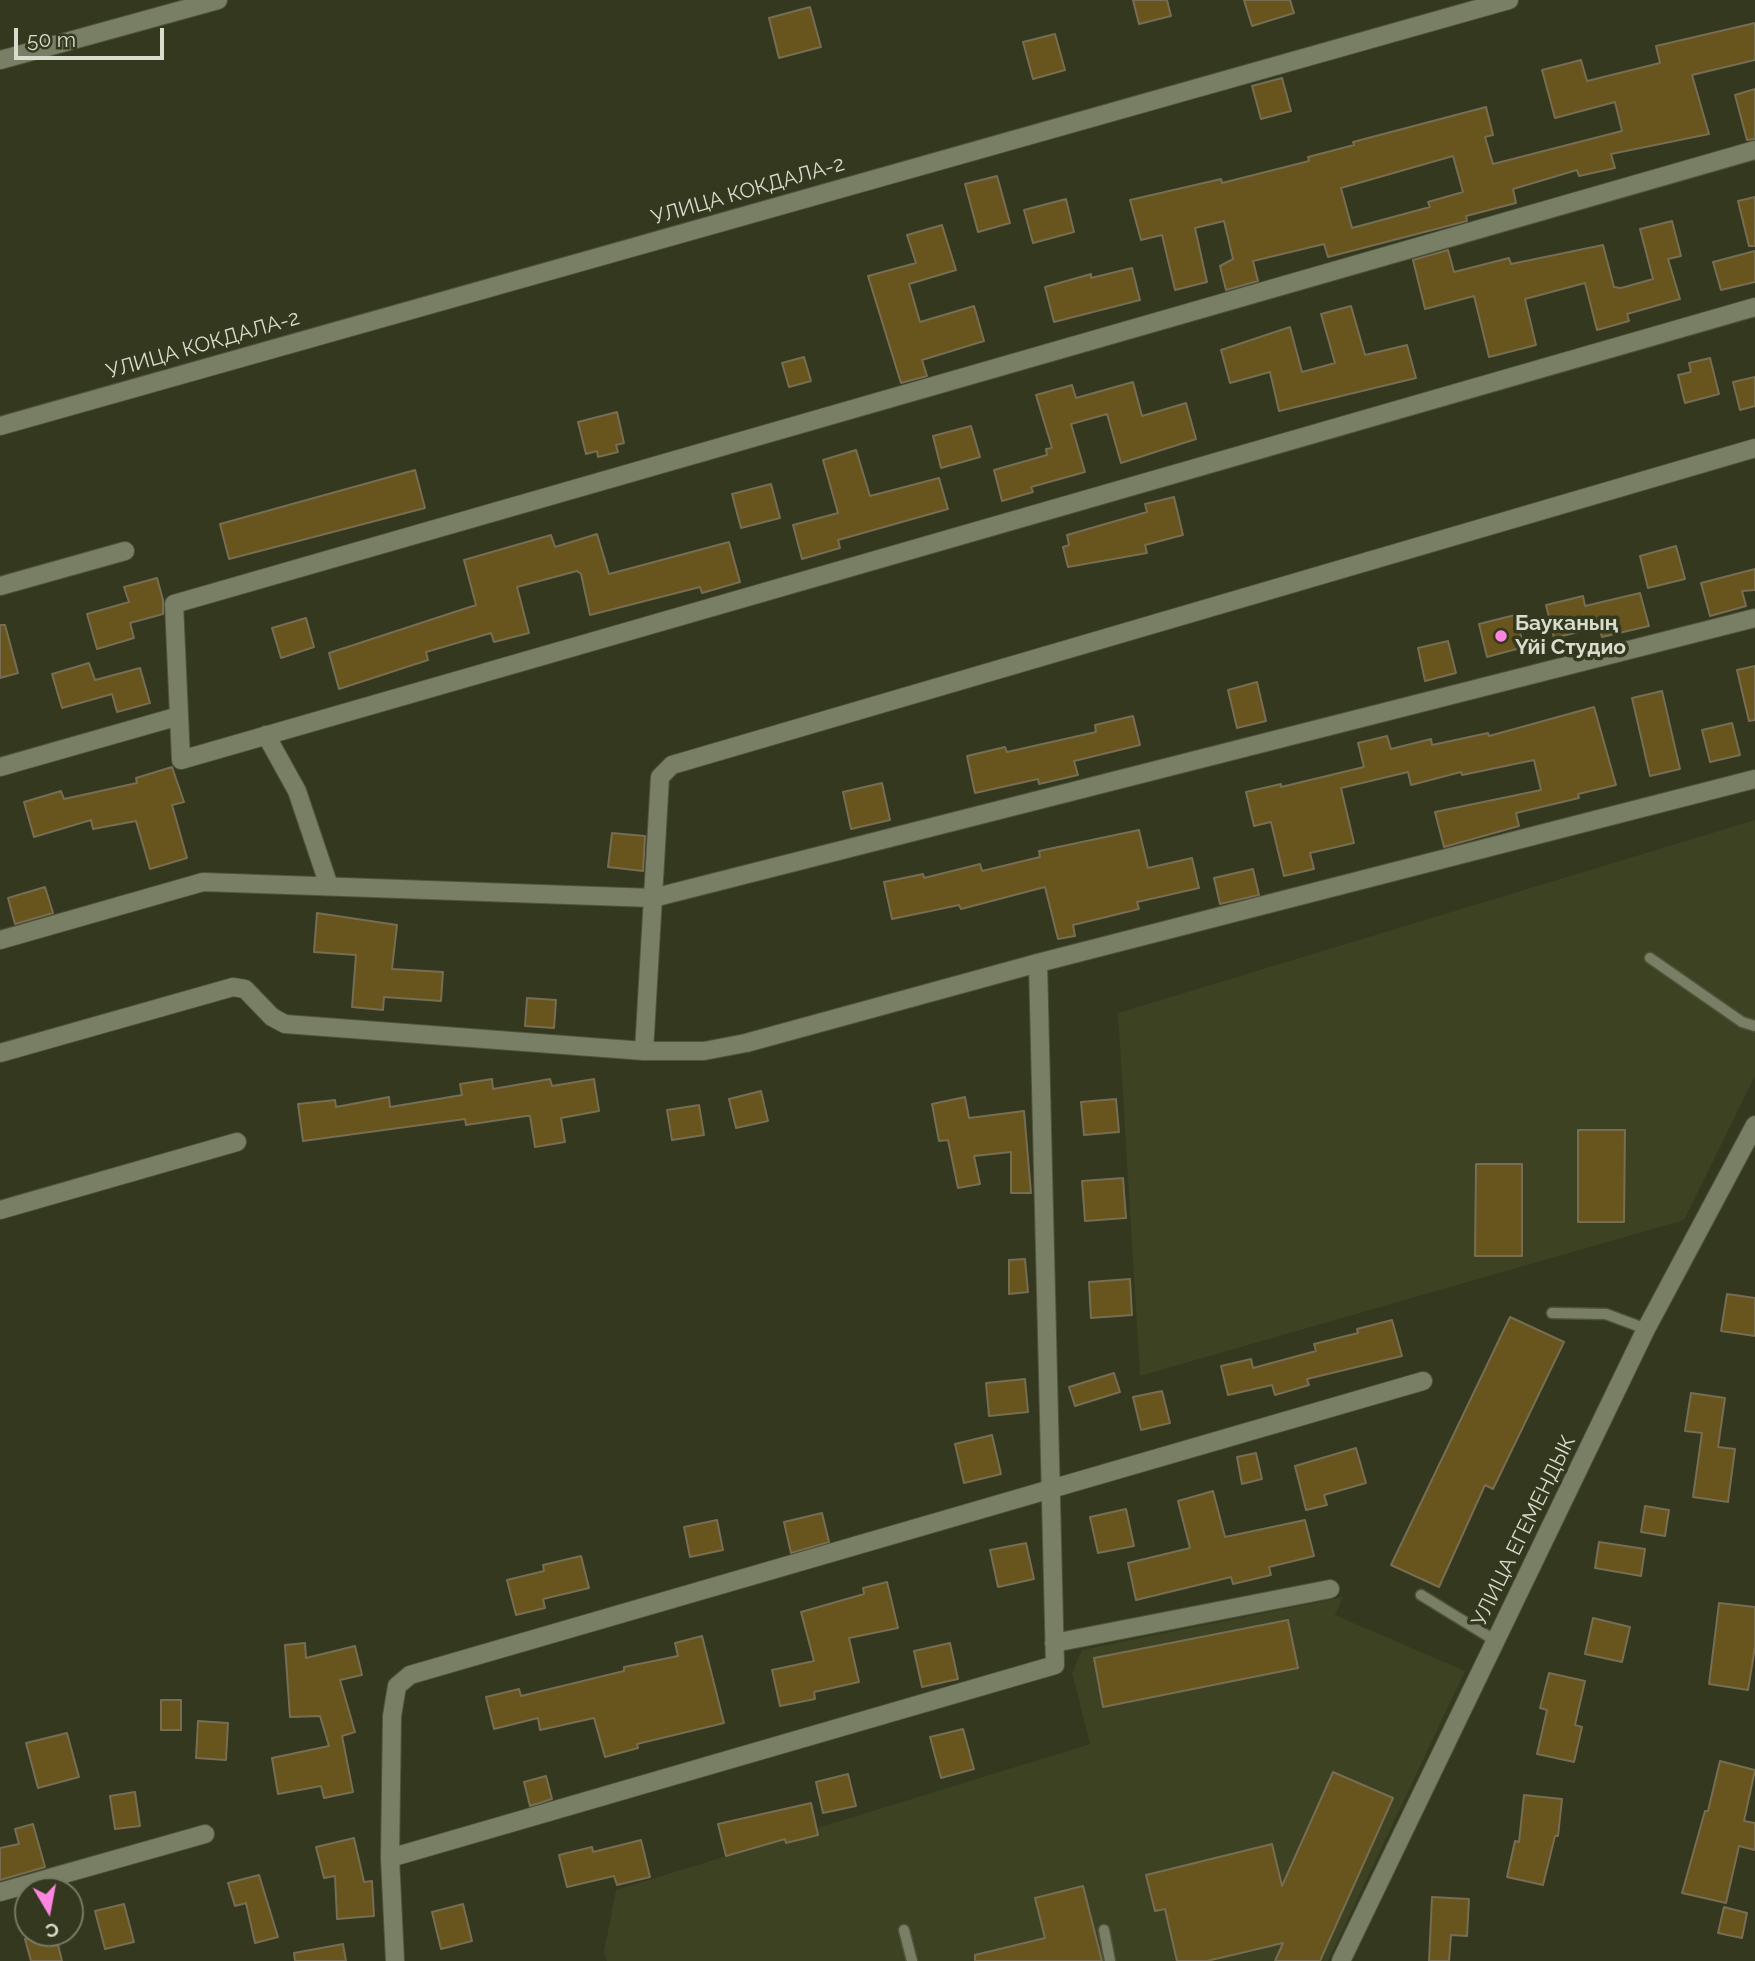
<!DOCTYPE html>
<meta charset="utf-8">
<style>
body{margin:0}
#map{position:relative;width:1755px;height:1961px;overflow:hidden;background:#33381f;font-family:Raleway,sans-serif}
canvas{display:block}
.north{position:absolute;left:14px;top:1877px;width:70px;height:70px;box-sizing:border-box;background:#33381f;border:2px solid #757a65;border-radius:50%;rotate:170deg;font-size:19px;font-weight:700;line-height:28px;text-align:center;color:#d8dccd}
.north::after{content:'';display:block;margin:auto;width:24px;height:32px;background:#ff85de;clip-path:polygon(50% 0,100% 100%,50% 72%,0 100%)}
.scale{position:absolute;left:14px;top:28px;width:150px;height:32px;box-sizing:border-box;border:4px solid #d8dccd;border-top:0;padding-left:9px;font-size:21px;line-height:24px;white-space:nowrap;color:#d8dccd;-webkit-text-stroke:5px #33381f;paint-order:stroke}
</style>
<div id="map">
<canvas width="1755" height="1961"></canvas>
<div class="north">С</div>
<div class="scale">50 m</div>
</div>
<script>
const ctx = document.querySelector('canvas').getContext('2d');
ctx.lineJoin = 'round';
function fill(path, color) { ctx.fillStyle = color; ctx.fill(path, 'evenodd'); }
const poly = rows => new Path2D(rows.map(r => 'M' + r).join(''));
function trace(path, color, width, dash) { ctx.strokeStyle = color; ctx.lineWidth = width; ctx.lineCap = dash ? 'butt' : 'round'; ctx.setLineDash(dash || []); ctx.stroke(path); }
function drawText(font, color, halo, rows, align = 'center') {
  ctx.font = font + ' Raleway,sans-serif'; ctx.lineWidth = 7; ctx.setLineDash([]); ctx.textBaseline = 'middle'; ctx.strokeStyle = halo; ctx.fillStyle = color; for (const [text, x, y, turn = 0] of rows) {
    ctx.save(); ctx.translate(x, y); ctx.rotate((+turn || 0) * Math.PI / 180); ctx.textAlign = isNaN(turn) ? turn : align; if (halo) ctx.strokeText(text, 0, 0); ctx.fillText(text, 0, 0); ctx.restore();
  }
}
fill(poly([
 [1755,820,1755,1076,1684,1220,1140,1376,1118,1013],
 [1343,1597,1335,1615,1465,1671,1328,1961,607,1961,604,1952,616,1890,1090,1744,1072,1673,1082,1650]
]), '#3d4223');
const building = poly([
 [1133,0,1167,0,1171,16,1139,24,1133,0],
 [1244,0,1290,0,1294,13,1252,26,1244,0],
 [810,7,821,47,779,58,769,18,810,7],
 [1755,23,1755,60,1692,75,1709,134,1611,154,1615,168,1579,176,1577,170,1513,189,1516,203,1466,216,1467,221,1328,257,1324,244,1253,261,1258,281,1226,290,1220,266,1233,259,1224,221,1195,228,1207,282,1175,290,1162,235,1141,240,1130,200,1221,179,1222,183,1309,161,1308,157,1354,145,1353,142,1486,107,1493,135,1485,137,1493,164,1622,131,1615,102,1555,118,1542,70,1581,60,1587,81,1660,63,1656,46,1755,23],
 [1453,156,1463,192,1428,202,1430,207,1352,228,1341,188,1453,156],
 [1055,34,1065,70,1033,79,1023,42,1055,34],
 [1282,78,1291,111,1261,119,1252,86,1282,78],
 [1755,89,1755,139,1747,140,1735,95,1755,89],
 [997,176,1010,223,978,232,965,184,997,176],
 [1755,197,1755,246,1749,246,1738,201,1755,197],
 [1066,199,1074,232,1033,243,1024,210,1066,199],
 [1672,221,1681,256,1668,259,1680,299,1627,314,1629,321,1597,330,1585,283,1525,299,1536,345,1489,357,1474,296,1425,309,1413,260,1448,250,1454,272,1509,258,1511,264,1603,245,1614,287,1621,288,1653,279,1640,229,1672,221],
 [942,225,956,270,909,284,920,322,974,306,984,341,922,360,927,376,901,383,868,276,916,263,907,235,942,225],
 [1755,251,1755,282,1721,290,1713,262,1755,251],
 [1132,268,1140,300,1054,322,1045,287,1091,274,1091,278,1132,268],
 [1351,306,1365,355,1407,345,1416,378,1279,411,1270,372,1230,383,1221,350,1290,327,1302,372,1335,363,1321,314,1351,306],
 [804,357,811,381,789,387,782,363,804,357],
 [1710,358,1719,394,1685,403,1678,375,1691,372,1689,363,1710,358],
 [1755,377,1755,406,1740,410,1733,382,1755,377],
 [1133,382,1142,416,1186,403,1196,439,1121,463,1107,414,1071,424,1085,472,1031,487,1033,492,1002,501,994,470,1047,455,1046,449,1052,448,1036,395,1072,385,1076,398,1133,382],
 [617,412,624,443,616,445,618,452,598,457,597,451,586,454,578,422,617,412],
 [971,426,980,457,941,468,933,436,971,426],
 [856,450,870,496,939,478,948,509,838,540,840,548,802,559,793,525,838,513,823,460,856,450],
 [415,470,425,508,229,559,220,524,415,470],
 [771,484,780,518,741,528,732,494,771,484],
 [1174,497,1183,535,1145,545,1147,553,1068,567,1063,547,1069,545,1067,535,1147,512,1145,504,1174,497],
 [597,534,609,574,729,542,740,582,702,593,700,587,590,615,581,574,577,571,517,587,529,633,494,642,491,633,426,652,428,660,339,689,329,653,476,605,464,560,551,535,555,547,597,534],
 [1676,546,1685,579,1648,588,1640,556,1676,546],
 [1755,569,1755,590,1742,591,1746,606,1710,616,1701,583,1755,569],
 [157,578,163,600,163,614,130,623,134,638,97,649,87,614,129,602,124,587,157,578],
 [1640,593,1649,626,1602,637,1599,627,1554,638,1546,605,1583,596,1585,606,1640,593],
 [1515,615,1524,647,1487,657,1479,624,1515,615],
 [306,618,314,647,281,658,272,628,306,618],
 [0,625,5,625,18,673,0,678,0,625],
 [1448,641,1456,673,1425,681,1418,648,1448,641],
 [89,663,95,680,140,668,150,703,117,712,112,694,62,708,52,674,89,663],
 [1755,666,1755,720,1749,721,1737,670,1755,666],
 [1257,682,1266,721,1237,728,1228,690,1257,682],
 [1662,691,1680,769,1650,776,1632,698,1662,691],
 [1594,707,1616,785,1578,794,1579,798,1516,813,1519,826,1444,847,1435,812,1541,790,1534,760,1462,775,1461,772,1411,785,1408,772,1341,788,1354,843,1310,853,1314,869,1284,876,1271,822,1254,826,1246,792,1281,784,1281,787,1364,767,1358,743,1387,736,1391,749,1431,739,1432,745,1488,733,1489,736,1594,707],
 [1133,716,1140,745,1074,761,1078,775,1039,784,1038,779,975,793,967,756,1005,747,1007,752,1096,732,1095,725,1133,716],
 [1732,723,1740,755,1710,762,1702,730,1732,723],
 [172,767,184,802,172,805,187,858,150,869,136,821,93,829,91,820,34,837,24,802,61,791,64,799,137,783,136,778,172,767],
 [882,783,890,820,851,829,843,792,882,783],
 [1139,830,1148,868,1192,858,1199,888,1137,902,1139,909,1073,925,1075,936,1058,939,1045,887,961,909,959,905,892,919,884,882,923,874,924,878,980,864,982,871,1040,857,1039,851,1139,830],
 [612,833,645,836,643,871,608,867,612,833],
 [1253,869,1259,895,1220,904,1214,878,1253,869],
 [45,887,53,913,15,924,8,898,45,887],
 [317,913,397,925,392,969,443,972,441,1001,384,997,383,1010,352,1007,356,955,314,952,317,913],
 [527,998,556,1000,554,1028,525,1026,527,998],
 [492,1079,493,1089,550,1079,552,1086,594,1079,599,1111,561,1118,565,1142,535,1147,530,1116,526,1116,466,1125,465,1119,303,1141,298,1104,335,1100,336,1107,389,1097,390,1107,462,1095,460,1084,492,1079],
 [761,1091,768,1121,736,1128,729,1099,761,1091],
 [965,1097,969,1118,1024,1111,1031,1193,1011,1193,1011,1152,974,1156,980,1184,958,1188,948,1140,939,1141,932,1104,965,1097],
 [1116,1099,1119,1132,1084,1135,1081,1102,1116,1099],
 [699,1105,704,1135,672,1140,667,1110,699,1105],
 [1578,1130,1625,1130,1624,1222,1578,1222,1578,1130],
 [1476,1164,1522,1164,1522,1256,1475,1256,1476,1164],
 [1123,1178,1126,1218,1085,1221,1082,1181,1123,1178],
 [1025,1259,1028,1292,1009,1294,1009,1260,1025,1259],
 [1130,1279,1132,1315,1091,1318,1089,1282,1130,1279],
 [1727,1294,1755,1298,1755,1336,1721,1331,1727,1294],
 [1510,1317,1564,1342,1493,1489,1485,1485,1439,1587,1391,1565,1510,1317],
 [1392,1320,1402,1356,1307,1379,1309,1385,1275,1395,1272,1385,1228,1395,1221,1366,1251,1359,1253,1368,1316,1351,1314,1344,1358,1333,1357,1329,1392,1320],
 [1114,1373,1120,1392,1075,1406,1069,1387,1114,1373],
 [1025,1379,1028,1412,989,1416,986,1383,1025,1379],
 [1162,1391,1170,1423,1141,1430,1133,1397,1162,1391],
 [1691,1393,1725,1398,1718,1447,1735,1449,1728,1502,1693,1497,1702,1433,1685,1431,1691,1393],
 [992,1435,1001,1474,964,1483,955,1444,992,1435],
 [1356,1448,1366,1483,1324,1495,1327,1505,1306,1510,1295,1466,1356,1448],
 [1256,1453,1262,1479,1242,1484,1237,1457,1256,1453],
 [1213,1491,1225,1537,1305,1520,1314,1556,1269,1567,1271,1575,1233,1584,1231,1577,1136,1600,1128,1563,1190,1548,1178,1501,1213,1491],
 [1645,1506,1669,1510,1665,1536,1641,1532,1645,1506],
 [1126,1509,1134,1546,1098,1553,1090,1517,1126,1509],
 [822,1513,829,1542,791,1553,784,1522,822,1513],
 [717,1520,723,1550,690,1557,684,1527,717,1520],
 [1599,1542,1645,1549,1641,1576,1595,1568,1599,1542],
 [1026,1543,1034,1579,998,1587,990,1550,1026,1543],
 [581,1556,589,1588,543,1599,545,1608,516,1615,507,1580,544,1571,543,1565,581,1556],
 [887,1582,898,1628,849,1638,859,1682,814,1692,815,1699,780,1706,772,1670,814,1661,801,1612,864,1594,863,1588,887,1582],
 [1719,1603,1755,1607,1755,1647,1748,1690,1709,1684,1719,1603],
 [1593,1618,1630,1627,1622,1662,1585,1654,1593,1618],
 [1288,1620,1298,1668,1103,1707,1094,1658,1288,1620],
 [702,1636,724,1723,637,1744,638,1748,605,1757,594,1718,540,1730,538,1718,494,1729,486,1697,519,1689,521,1696,624,1671,624,1667,678,1656,675,1643,702,1636],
 [305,1643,306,1658,355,1646,362,1675,340,1680,355,1732,342,1736,353,1792,324,1798,321,1786,278,1794,272,1758,329,1746,320,1716,290,1717,285,1645,305,1643],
 [950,1643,958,1679,922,1687,914,1651,950,1643],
 [1549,1673,1585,1681,1575,1725,1582,1727,1574,1762,1537,1754,1547,1710,1540,1708,1549,1673],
 [161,1700,181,1700,181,1730,161,1730,161,1700],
 [198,1721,228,1723,226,1760,196,1758,198,1721],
 [963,1729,974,1769,941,1778,930,1737,963,1729],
 [67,1733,79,1777,38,1788,26,1743,67,1733],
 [1720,1761,1755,1770,1744,1821,1755,1823,1755,1850,1739,1846,1726,1903,1682,1893,1705,1811,1708,1811,1720,1761],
 [1333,1772,1393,1798,1320,1961,1275,1961,1283,1943,1207,1961,1177,1961,1165,1909,1155,1911,1146,1875,1272,1844,1282,1886,1333,1772],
 [848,1774,856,1806,823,1813,816,1782,848,1774],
 [546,1776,552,1799,530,1806,524,1782,546,1776],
 [135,1792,140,1826,115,1829,110,1796,135,1792],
 [1524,1795,1562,1799,1558,1836,1555,1836,1543,1885,1507,1877,1515,1841,1519,1842,1524,1795],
 [811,1803,818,1835,786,1843,785,1839,726,1856,718,1824,811,1803],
 [33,1824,45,1867,0,1880,0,1848,19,1844,15,1829,33,1824],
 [354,1838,364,1882,372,1881,374,1916,337,1919,335,1876,324,1878,316,1847,354,1838],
 [641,1840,650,1877,617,1885,614,1876,567,1887,559,1855,592,1847,593,1852,641,1840],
 [259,1875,278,1937,255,1943,246,1903,235,1906,228,1883,259,1875],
 [1083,1886,1102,1961,975,1961,975,1955,1045,1938,1035,1898,1083,1886],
 [1432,1897,1469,1899,1467,1936,1451,1935,1449,1961,1429,1961,1432,1897],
 [124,1904,134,1942,105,1949,95,1911,124,1904],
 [463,1904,472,1941,441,1949,432,1912,463,1904],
 [1724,1907,1747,1913,1742,1938,1718,1933,1724,1907],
 [47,1933,55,1933,62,1961,31,1961,25,1939,47,1933],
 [343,1944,346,1961,295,1961,294,1953,343,1944]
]);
fill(building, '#68541d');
trace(building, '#776d53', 2);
const service = poly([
 [1650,958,1742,1022,1755,1026],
 [1552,1313,1606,1314,1646,1329],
 [1421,1595,1496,1641],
 [904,1930,912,1961],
 [1104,1930,1110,1961]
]);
const minor = poly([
 [0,60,218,0],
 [1755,150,174,604,181,760,1755,307],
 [0,426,1509,0],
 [0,586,125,551],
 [266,735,297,791,329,886],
 [0,767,179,716],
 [0,940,203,882,653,898,1755,618],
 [644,1051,660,777,672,765,1755,448],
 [0,1053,233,987,245,989,272,1017,285,1024,644,1051,704,1051,746,1043,1038,963,1755,779],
 [0,1210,237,1142],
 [1054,1643,1330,1589],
 [390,1858,1055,1665,1038,963],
 [0,1892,205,1834],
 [395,1961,390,1858,392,1716,397,1686,410,1675,1423,1381],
 [1341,1961,1646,1329,1755,1125]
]);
trace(service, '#50543e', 13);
trace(minor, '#50543e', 20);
trace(service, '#797f64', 10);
trace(minor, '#797f64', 18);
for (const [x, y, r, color] of [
 [1501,636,7,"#ff85de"]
]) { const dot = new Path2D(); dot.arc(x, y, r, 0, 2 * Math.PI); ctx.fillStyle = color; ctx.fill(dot); trace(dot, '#33381f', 2.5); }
drawText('21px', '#d8dccd', '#33381f', [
 ["УЛИЦА КОКДАЛА-2",748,191,-16],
 ["УЛИЦА КОКДАЛА-2",203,345,-16],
 ["УЛИЦА ЕГЕМЕНДЫК",1524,1531,-64]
]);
drawText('bold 21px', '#d8dccd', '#33381f', [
 ["Бауканың",1515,624],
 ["Үйі Студио",1515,648]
], 'left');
</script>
